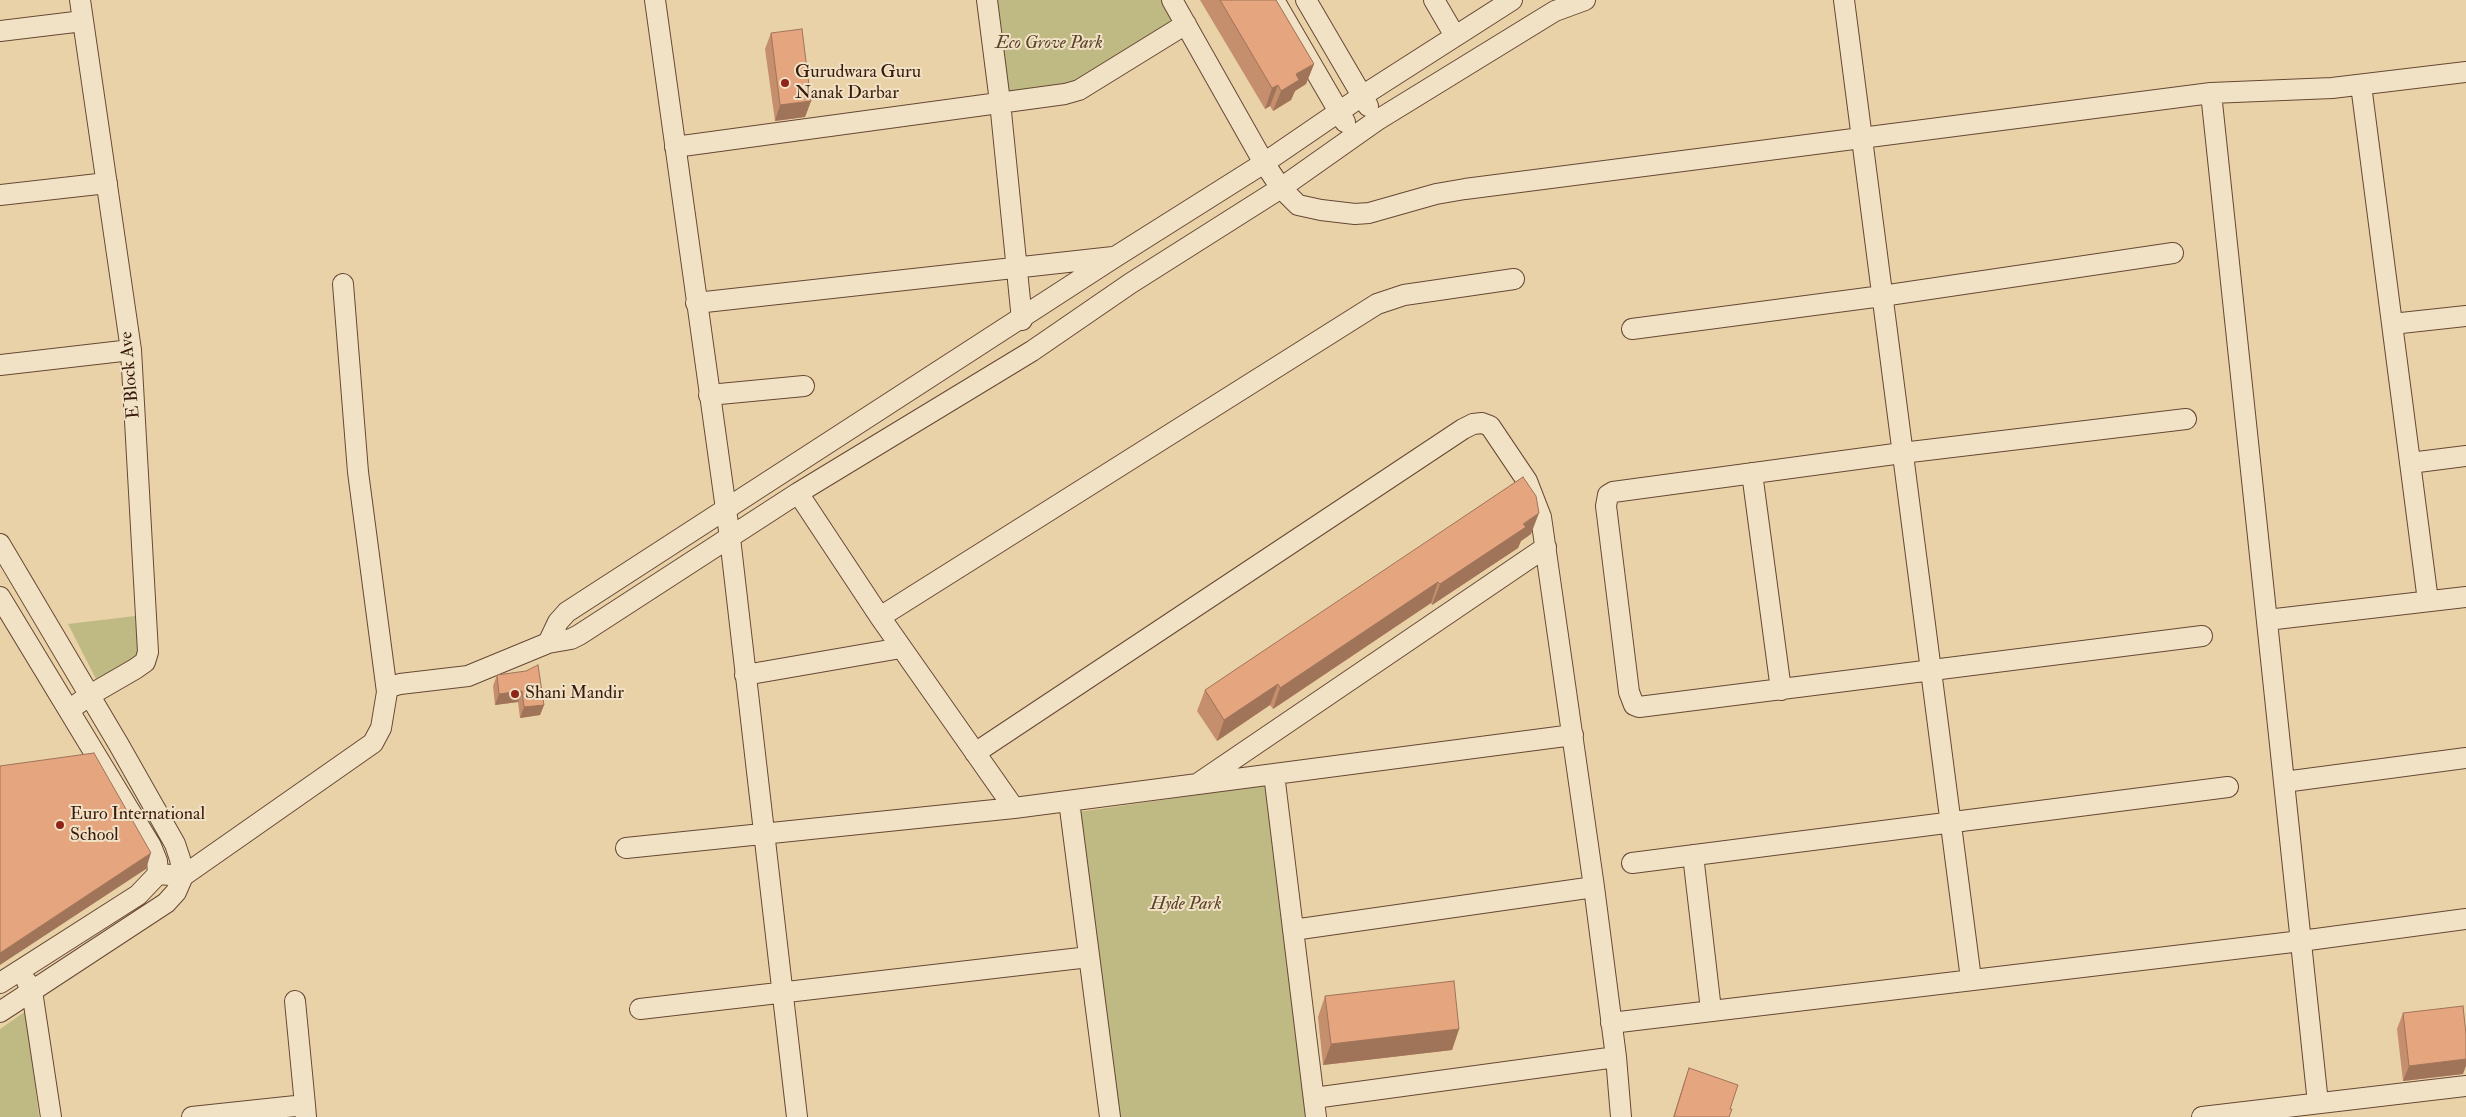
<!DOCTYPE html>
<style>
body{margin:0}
canvas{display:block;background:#ead2a8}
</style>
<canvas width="2466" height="1117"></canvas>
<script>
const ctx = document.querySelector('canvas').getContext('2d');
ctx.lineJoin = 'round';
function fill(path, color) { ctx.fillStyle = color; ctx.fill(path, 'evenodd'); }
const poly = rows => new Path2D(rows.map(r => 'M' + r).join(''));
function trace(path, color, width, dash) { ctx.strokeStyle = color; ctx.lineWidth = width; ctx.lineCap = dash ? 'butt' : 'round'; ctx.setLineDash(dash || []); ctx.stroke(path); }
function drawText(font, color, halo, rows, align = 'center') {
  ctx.font = font + ' "IM FELL Double Pica",serif'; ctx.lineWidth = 4; ctx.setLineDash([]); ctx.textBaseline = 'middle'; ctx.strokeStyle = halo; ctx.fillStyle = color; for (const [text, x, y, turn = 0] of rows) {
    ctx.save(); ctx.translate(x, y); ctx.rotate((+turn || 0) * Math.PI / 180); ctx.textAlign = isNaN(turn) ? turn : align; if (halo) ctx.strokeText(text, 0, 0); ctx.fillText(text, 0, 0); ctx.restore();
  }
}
fill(poly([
 [994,0,1165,0,1179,24,1074,86,1007,94],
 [135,616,139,657,96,679,68,624],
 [1268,785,1308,1117,1118,1117,1078,812],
 [26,1011,39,1117,0,1117,0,1029]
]), '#bfba83');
const street = poly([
 [655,0,730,538,797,1117],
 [987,0,1000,102,1022,320],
 [1172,0,1264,163,1281,188,1298,205,1321,210,1355,214,1369,213,1436,194,1465,189,2211,93,2332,88,2466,72],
 [1274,0,1345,122],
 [1306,0,1368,106],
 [1434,0,1455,36],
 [1844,0,1971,979],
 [0,31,83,21],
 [2361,85,2428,601],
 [2211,93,2318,1103],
 [675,147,1065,94,1079,90,1186,24],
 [0,195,107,183],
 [343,284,358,472,387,692],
 [696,303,1113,257],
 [2392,324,2466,316],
 [1632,329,1882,296,2173,253],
 [0,365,131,350],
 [709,395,804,386],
 [2186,419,1902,453,1613,492,1608,495,1606,506,1629,692,1634,705,1639,707,2202,636],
 [2410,463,2466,456],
 [1752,473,1781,690],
 [798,493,880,617,1014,808],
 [0,544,119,745,175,844,180,859,183,876,176,892,166,903,0,1012],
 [0,597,151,846,157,861,158,874,138,895,0,983],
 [880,617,1377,304,1404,295,1514,279],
 [2267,620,2466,597],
 [548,643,558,622,567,612,1115,257,1264,163,1362,96,1512,0],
 [745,675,901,648],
 [69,710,90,695,135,669,145,662,148,652,131,350,80,0],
 [975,753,1463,429,1473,424,1482,423,1490,426,1527,481,1541,517,1594,887,1616,1057,1621,1117],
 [1274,774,1316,1117],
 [1200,782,1546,547],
 [2284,782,2466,758],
 [1069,801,1110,1117],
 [626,848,1014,808,1573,735],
 [1693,855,1711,1010],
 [1632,863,2228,787],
 [158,874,183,876,373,743,381,728,387,692,390,687,400,684,468,676,548,643,571,639,579,635,798,493,1032,351,1131,283,1281,188,1376,121,1555,11,1585,0],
 [1293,930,1594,887],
 [27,982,32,991,51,1117],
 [295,1001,305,1105],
 [640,1009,1089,957],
 [1611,1023,2301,941,2466,919],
 [1314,1098,1616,1057],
 [192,1117,305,1105,306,1117],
 [2202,1117,2466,1086]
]);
trace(street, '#664834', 22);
trace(street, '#f1e2c6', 20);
fill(poly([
 [1200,0,1276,0,1314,64,1306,84,1295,91,1291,100,1273,111,1270,106,1265,109],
 [771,33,811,101,805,117,775,121,765,49],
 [1531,534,1521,541,1518,548,1432,605,1431,603,1273,709,1270,705,1217,741,1197,711,1205,690],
 [497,675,544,705,540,715,520,718,518,702,495,705,493,686],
 [1325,996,1459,1029,1452,1050,1323,1065,1318,1017],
 [2403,1013,2463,1074,2403,1081,2397,1029],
 [1689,1068,1730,1109,1729,1117,1673,1117,1684,1082]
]), '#c58e6d');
fill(poly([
 [1314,64,1306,84,1295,91,1291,100,1273,111,1281,91,1296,74],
 [1278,85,1270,106,1265,109,1272,88],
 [811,101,805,117,775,121,780,105],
 [1539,513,1531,534,1521,541,1518,548,1432,605,1440,584],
 [1438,582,1431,603,1273,709,1280,688],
 [1278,684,1270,705,1217,741,1224,720],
 [522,691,518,702,495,705,499,694],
 [544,705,540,715,520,718,524,707],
 [151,853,146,869,0,965,0,953],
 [1459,1029,1452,1050,1323,1065,1331,1044],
 [2466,1059,2466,1066,2463,1074,2403,1081,2409,1066]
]), '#a07459');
const building = poly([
 [1220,0,1276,0,1314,64,1296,74,1299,80,1281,91,1278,85,1272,88,1220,0],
 [802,29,811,101,780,105,771,33,802,29],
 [1523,477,1536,496,1539,513,1523,524,1526,527,1440,584,1438,582,1280,688,1278,684,1224,720,1205,690,1523,477],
 [538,665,544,705,524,707,522,691,499,694,497,675,526,671,538,665],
 [94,753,151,853,0,953,0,766,94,753],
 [1454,981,1459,1029,1331,1044,1325,996,1454,981],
 [2463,1006,2466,1034,2466,1059,2409,1066,2403,1013,2463,1006],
 [1689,1068,1738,1085,1730,1109,1732,1109,1729,1117,1674,1117,1689,1068]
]);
fill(building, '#e5a57f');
trace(building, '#a07459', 1);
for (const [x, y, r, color] of [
 [785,83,5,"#8f2418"],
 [515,694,5,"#8f2418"],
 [60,825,5,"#8f2418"]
]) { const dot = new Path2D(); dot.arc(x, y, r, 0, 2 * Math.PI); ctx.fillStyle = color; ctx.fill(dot); trace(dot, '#f1e2c6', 2); }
drawText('italic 18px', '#5b422a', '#f1e2c6', [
 ["Eco Grove Park",1049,44],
 ["Hyde Park",1186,905]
]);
drawText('18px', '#3a1a0d', '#f1e2c6', [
 ["Gurudwara Guru",795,73],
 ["Nanak Darbar",795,94],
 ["Shani Mandir",525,694],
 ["Euro International",70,815],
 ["School",70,836]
], 'left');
drawText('18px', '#3a1a0d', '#f1e2c6', [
 ["E Block Ave",131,375,-95]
]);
</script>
